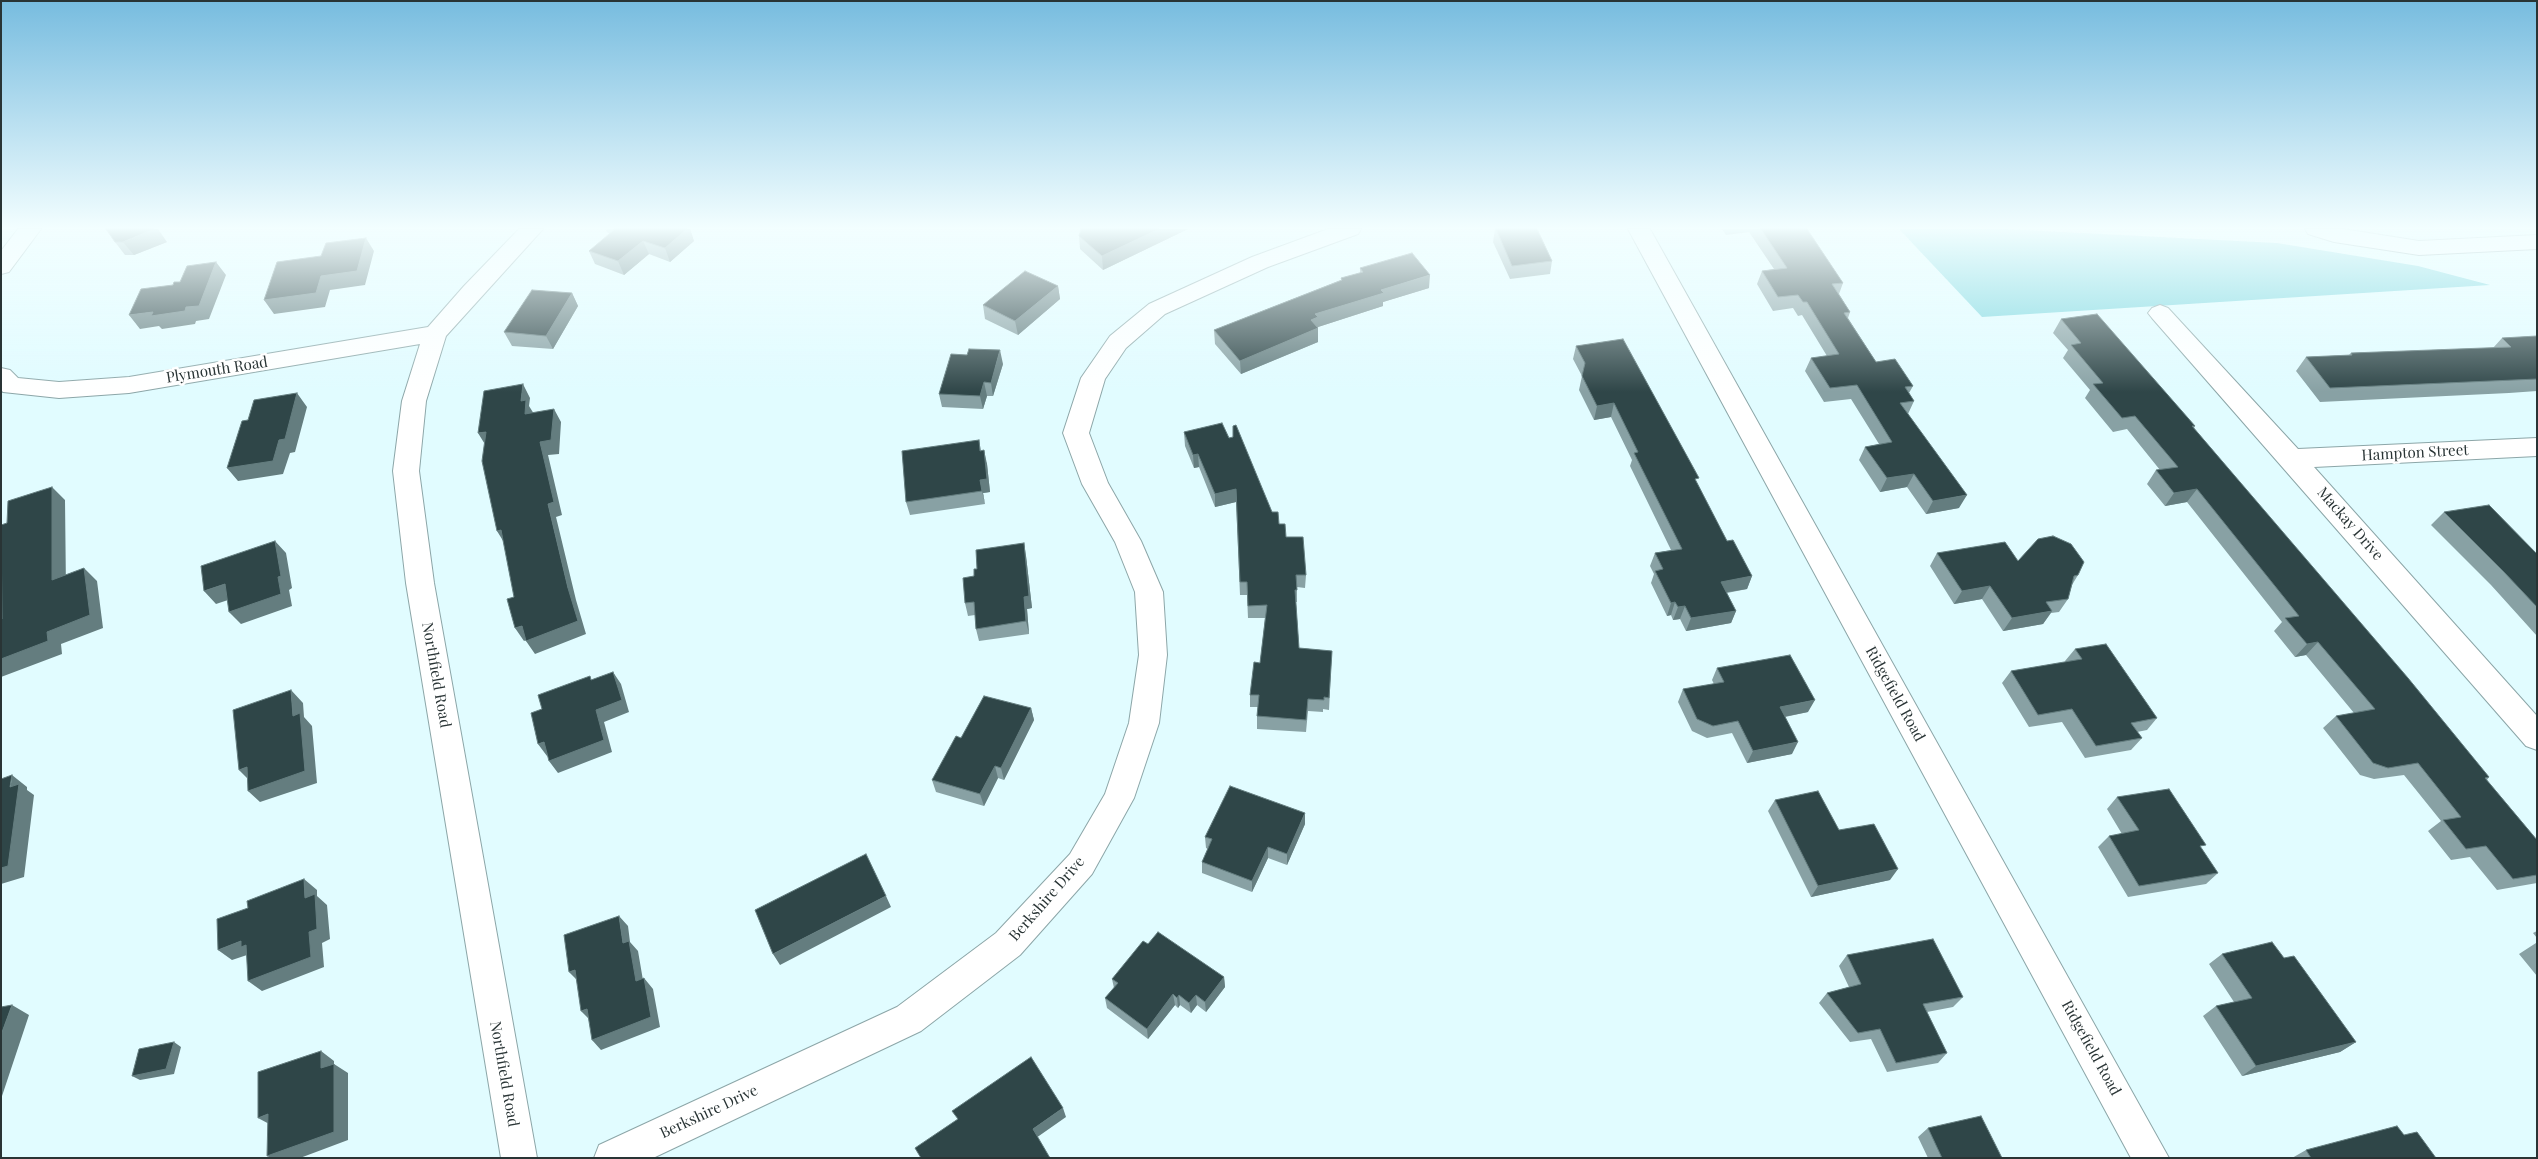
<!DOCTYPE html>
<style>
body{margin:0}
#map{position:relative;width:2538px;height:1159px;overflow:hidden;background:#e1fcff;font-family:"Playfair Display",serif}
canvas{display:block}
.frame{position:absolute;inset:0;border:2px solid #293435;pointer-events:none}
</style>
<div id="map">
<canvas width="2538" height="1159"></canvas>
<div class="frame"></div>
</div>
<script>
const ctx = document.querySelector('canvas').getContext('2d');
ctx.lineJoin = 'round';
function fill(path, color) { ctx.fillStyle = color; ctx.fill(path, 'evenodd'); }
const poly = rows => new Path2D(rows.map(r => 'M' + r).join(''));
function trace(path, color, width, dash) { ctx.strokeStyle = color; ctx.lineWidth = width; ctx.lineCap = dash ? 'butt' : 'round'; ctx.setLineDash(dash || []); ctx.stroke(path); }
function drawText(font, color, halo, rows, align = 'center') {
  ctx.font = font + ' "Playfair Display",serif'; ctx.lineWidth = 5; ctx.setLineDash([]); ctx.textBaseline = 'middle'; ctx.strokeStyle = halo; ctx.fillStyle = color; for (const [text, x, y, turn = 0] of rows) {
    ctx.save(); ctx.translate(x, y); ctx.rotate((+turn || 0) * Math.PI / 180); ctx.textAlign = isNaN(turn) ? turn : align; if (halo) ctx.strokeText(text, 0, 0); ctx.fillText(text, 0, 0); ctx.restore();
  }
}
fill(poly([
 [1899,229,2005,229,2277,243,2418,266,2490,285,1982,317]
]), '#7ad6de');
const minor = poly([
 [18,229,41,229,9,272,1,274,1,251,18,229],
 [519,229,543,229,446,336,426,401,419,471,434,583,537,1158,501,1158,406,583,393,471,402,401,420,344,129,393,59,398,3,392,1,390,1,368,10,370,18,378,59,382,129,377,428,327,464,286,519,229],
 [1328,229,1361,229,1358,234,1268,267,1165,314,1126,348,1105,379,1089,433,1108,483,1141,541,1163,592,1167,655,1159,723,1134,798,1092,874,1020,955,921,1031,653,1158,594,1158,599,1145,897,1007,996,933,1070,854,1105,794,1129,723,1139,655,1135,592,1115,542,1082,484,1063,433,1081,378,1110,336,1149,304,1252,257,1328,229],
 [1628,229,1650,229,2169,1158,2131,1158,1628,229],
 [2305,229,2343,229,2419,241,2537,235,2537,249,2419,255,2334,242,2308,234,2305,229],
 [2160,305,2168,308,2298,449,2537,438,2537,456,2314,467,2537,716,2537,750,2526,746,2152,318,2148,313,2152,308,2160,305]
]);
trace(minor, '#8ca6a8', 2);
fill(minor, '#fff');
fill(poly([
 [606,229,690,229,694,241,670,262,649,254,624,275,595,264,589,251,610,234,607,232],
 [1081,229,1188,229,1103,270,1080,249,1079,236],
 [1495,229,1537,229,1552,261,1550,274,1510,279,1493,242],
 [1722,229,1807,229,1843,283,1839,294,1850,312,1848,318,1876,362,1913,386,1909,393,1914,401,1908,414,1959,508,1926,514,1907,487,1880,492,1859,460,1865,447,1879,444,1851,399,1824,402,1805,371,1811,358,1827,356,1802,315,1798,316,1793,308,1773,311,1757,284,1762,271,1774,269,1749,232,1726,235],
 [115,242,167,242,134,255,125,255],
 [1360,268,1429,288,1383,302,1383,306,1318,327,1318,342,1241,374,1215,344,1214,330,1341,280,1341,278,1360,273],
 [1058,286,1060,299,1018,335,985,319,983,305],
 [572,293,578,306,553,349,512,346,504,332],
 [2061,319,2195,426,2194,428,2489,777,2487,780,2537,840,2537,883,2497,890,2470,857,2451,860,2428,831,2441,821,2404,775,2374,779,2360,775,2323,728,2336,716,2354,713,2306,655,2295,657,2274,631,2282,622,2187,502,2165,506,2147,484,2156,470,2160,470,2127,429,2113,432,2085,398,2090,390,2063,358,2068,350,2053,333],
 [2537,336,2537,391,2509,393,2320,402,2296,371,2306,357,2349,355,2351,353,2493,348,2502,338],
 [1576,346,1697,483,1727,541,1752,576,1747,589,1727,593,1736,611,1731,623,1686,631,1680,619,1673,620,1671,615,1667,616,1651,583,1654,574,1650,566,1655,553,1671,550,1630,466,1632,460,1611,417,1594,420,1579,390,1582,376,1573,359],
 [1003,364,993,396,987,396,983,409,942,407,939,394],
 [1184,432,1229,438,1272,512,1306,575,1305,588,1297,587,1297,602,1296,602,1299,648,1332,651,1329,710,1323,709,1323,712,1308,711,1306,732,1257,729,1257,716,1258,707,1250,707,1250,695,1260,663,1265,618,1248,618,1247,595,1240,595,1236,502,1215,507,1199,467,1194,468,1185,446],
 [979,440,981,451,987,464,990,492,983,493,985,504,910,515,906,502],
 [2444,512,2537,554,2537,636,2491,585,2431,525],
 [1937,553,2078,575,2072,585,2068,599,2059,612,2051,613,2043,624,2003,631,1982,599,1954,604,1930,566],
 [1026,556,1032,608,1027,609,1029,634,979,641,976,629,975,615,968,616,965,603,974,576],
 [2075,649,2157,718,2147,730,2137,732,2142,738,2131,750,2085,758,2062,722,2029,727,2002,683,2011,671,2066,662,2065,661],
 [1717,668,1808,712,1785,717,1792,754,1747,763,1732,733,1707,738,1692,731,1678,702,1683,689,1714,684,1712,680],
 [1031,708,1034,720,1004,780,998,778,984,806,936,792,932,780,961,738],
 [2117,797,2202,849,2218,873,2206,884,2128,897,2098,847,2109,836,2122,834,2107,809],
 [1775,800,1839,830,1890,880,1811,897,1768,811],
 [1305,824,1287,865,1268,858,1252,892,1202,873,1202,862,1208,849,1206,848,1205,837],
 [2537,931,2537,938,2533,933],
 [2536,943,2537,943,2537,976,2519,954],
 [1148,944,1224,977,1225,987,1206,1012,1197,1005,1191,1013,1180,1005,1178,1008,1175,1005,1148,1039,1107,1008,1105,998,1114,988,1112,979],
 [2222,954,2284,958,2356,1042,2340,1052,2242,1076,2203,1016,2216,1006,2234,1002,2209,964],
 [1847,955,1963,997,1953,1007,1927,1012,1947,1053,1938,1063,1887,1072,1871,1039,1850,1042,1819,1003,1827,993,1849,987,1839,966],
 [1928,1128,2002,1158,1928,1158,1918,1137],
 [2404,1135,2436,1158,2292,1158,2306,1150]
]), '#88a1a4');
fill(poly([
 [154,229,158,229,167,242,134,255,123,242],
 [687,229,690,229,694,241,670,262,665,248],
 [1159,229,1188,229,1103,270,1102,256],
 [366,238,374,251,365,285,330,290,325,307,274,314,264,300,321,276],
 [643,241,649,254,624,275,618,261],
 [216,262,226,275,209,319,196,321,195,324,162,329,159,326,140,329,129,315,186,307],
 [1430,275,1429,288,1383,302,1383,306,1318,327,1318,342,1241,374,1240,361,1311,320,1315,314,1381,290],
 [1058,286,1060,299,1018,335,1015,321],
 [572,293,578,306,553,349,546,336],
 [1000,350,1003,364,993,396,991,383],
 [984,382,987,396,983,409,980,396],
 [523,384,530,398,529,406,534,414,525,414,521,401],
 [297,393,307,407,295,452,290,453,283,474,238,481,227,468,279,440],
 [1614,403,1611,417,1594,420,1597,406],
 [554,409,561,422,559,454,548,455,562,515,556,517,576,600,586,634,535,654,526,641,568,588,548,504,540,442],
 [486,432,486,446,478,433],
 [984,450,987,464,990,492,983,493,985,504,982,491,980,480],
 [1198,454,1199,467,1194,468,1193,455],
 [1914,474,1907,487,1880,492,1887,478],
 [52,487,65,500,66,592,52,580],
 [1236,489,1236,502,1215,507,1215,494],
 [2197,489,2187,502,2165,506,2174,493],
 [1967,495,1959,508,1926,514,1933,501],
 [501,530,505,544,497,531],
 [275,541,286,553,292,588,289,590,292,606,241,624,229,612,278,577],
 [1024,543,1026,556,1032,608,1027,609,1029,634,1026,621,1024,597],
 [84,568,97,581,103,628,61,644,62,654,1,677,1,659,47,632],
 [1752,576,1747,589,1716,594,1721,582],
 [225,584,237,597,216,604,204,591],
 [1990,586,1982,599,1954,604,1962,591],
 [1675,602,1671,615,1667,616,1671,603],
 [1685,606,1680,619,1673,620,1678,607],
 [1736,611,1731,623,1686,631,1691,618],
 [2052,611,2043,624,2003,631,2012,618],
 [522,626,530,638,524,641,515,628],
 [2318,642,2306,655,2295,657,2307,644],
 [613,672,621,684,629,712,604,722,612,752,558,773,549,761,596,710],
 [291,690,303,703,304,717,312,726,317,783,260,802,248,791,293,716],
 [1815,700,1808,712,1773,719,1780,707],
 [1031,708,1034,720,1004,780,1001,768],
 [544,742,553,754,547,756,538,744],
 [1798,742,1792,754,1747,763,1753,751],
 [995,766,998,778,984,806,980,794],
 [247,767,251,782,239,770],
 [12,775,27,787,27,790,34,795,24,877,1,884,1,868],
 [1305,813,1305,824,1287,865,1287,854],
 [1268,847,1268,858,1252,892,1252,881],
 [1898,869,1890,880,1811,897,1818,886],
 [304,879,317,890,317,896,327,905,330,939,322,943,324,967,262,991,248,981,305,898],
 [886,896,891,907,780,965,773,954],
 [619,916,628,926,630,942,638,951,645,992,636,981,623,943],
 [241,941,246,945,250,954,232,960,218,950],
 [575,970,579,982,569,972],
 [1224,977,1225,987,1206,1012,1205,1002],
 [644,978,653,989,660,1027,601,1050,592,1040],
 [1173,994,1175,1005,1148,1039,1147,1029],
 [1179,995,1180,1005,1178,1008,1177,998],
 [1196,995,1197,1005,1191,1013,1189,1003],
 [12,1005,29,1015,1,1099,1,1035],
 [587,1009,591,1021,581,1011],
 [174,1042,181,1047,174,1074,140,1080,132,1076],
 [2356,1042,2340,1052,2242,1076,2256,1066],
 [321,1051,334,1061,334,1064,348,1073,348,1140,300,1158,271,1158,267,1156],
 [1063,1108,1066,1117,1036,1138,1033,1129],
 [268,1114,273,1126,258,1118]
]), '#647d7f');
const building = poly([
 [106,229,154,229,123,242,115,242,106,229],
 [615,229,687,229,665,248,643,241,618,261,589,251,615,229],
 [1081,229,1159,229,1102,256,1079,236,1081,229],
 [1496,229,1537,229,1552,261,1512,266,1496,229],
 [1761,229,1807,229,1843,283,1832,284,1850,312,1844,313,1876,362,1895,359,1913,386,1905,387,1914,401,1900,403,1967,495,1933,501,1914,474,1887,478,1865,447,1892,442,1857,385,1830,388,1811,358,1839,354,1807,302,1803,302,1798,295,1778,297,1762,271,1787,268,1761,229],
 [366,238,357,271,321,276,316,293,264,300,277,262,321,256,326,243,366,238],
 [1412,253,1430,275,1381,290,1384,293,1315,314,1318,317,1311,320,1318,328,1240,361,1214,330,1342,280,1341,278,1363,272,1360,268,1412,253],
 [216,262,199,306,186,307,185,311,151,316,153,312,129,315,141,289,173,285,174,282,180,282,187,266,216,262],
 [1025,271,1058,286,1015,321,983,305,1025,271],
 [532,290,572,293,546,336,504,332,532,290],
 [2097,314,2195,426,2192,426,2408,678,2489,777,2485,778,2537,840,2537,875,2513,879,2486,846,2466,849,2443,820,2461,817,2418,763,2388,768,2373,763,2336,716,2375,709,2318,642,2307,644,2285,618,2299,616,2197,489,2174,493,2156,470,2178,467,2135,416,2122,418,2093,384,2103,383,2071,345,2081,343,2061,319,2097,314],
 [2537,336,2537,379,2330,388,2306,357,2352,355,2351,353,2511,347,2502,338,2537,336],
 [1623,339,1699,478,1695,479,1727,541,1733,540,1752,576,1721,582,1736,611,1691,618,1685,606,1678,607,1675,602,1671,603,1655,571,1663,569,1655,553,1682,549,1634,453,1638,452,1614,403,1597,406,1582,376,1585,363,1576,346,1623,339],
 [969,349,1000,350,991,383,984,382,980,396,939,394,951,354,967,355,969,349],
 [523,384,521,401,526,400,525,414,554,409,551,440,540,442,554,502,548,504,568,588,578,621,526,641,522,626,515,628,507,599,514,597,501,530,497,531,482,461,486,432,478,433,484,391,523,384],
 [297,393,285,439,279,440,273,461,227,468,242,421,248,420,254,400,297,393],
 [1222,423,1229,438,1233,437,1233,426,1236,425,1272,512,1278,512,1279,524,1285,524,1286,537,1303,537,1306,575,1296,575,1297,590,1295,590,1299,648,1332,651,1329,698,1324,697,1324,700,1308,699,1306,720,1257,716,1259,695,1250,695,1254,662,1260,663,1267,605,1248,606,1247,582,1240,582,1236,489,1215,494,1198,454,1193,455,1184,432,1222,423],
 [979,440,980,451,984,450,987,479,980,480,982,491,906,502,902,451,979,440],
 [52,487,52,580,84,568,90,615,47,632,48,641,1,659,1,619,2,619,1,525,7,523,8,501,52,487],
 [2489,505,2537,554,2537,607,2504,572,2444,512,2489,505],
 [2053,536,2071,544,2084,562,2078,575,2074,576,2068,599,2046,602,2052,611,2012,618,1990,586,1962,591,1937,553,2005,542,2018,561,2038,539,2053,536],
 [275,541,281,576,278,577,281,594,229,612,225,584,204,591,201,566,275,541],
 [1024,543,1029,596,1024,597,1026,621,976,629,974,602,965,603,963,578,974,576,974,569,977,569,976,550,1024,543],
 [2106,644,2157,718,2131,723,2142,738,2096,746,2072,709,2038,715,2011,671,2082,659,2075,649,2106,644],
 [1790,655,1815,700,1780,707,1798,742,1753,751,1738,721,1713,726,1697,719,1683,689,1724,682,1717,668,1790,655],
 [613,672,622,700,596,710,604,740,549,761,544,742,538,744,531,713,542,709,538,695,590,676,591,680,613,672],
 [291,690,293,716,300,713,305,771,248,791,247,767,239,770,233,710,291,690],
 [984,696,1031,708,1001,768,995,766,980,794,932,780,956,736,961,738,984,696],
 [12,775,10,787,19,784,8,866,1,868,1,779,12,775],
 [1230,786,1305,813,1287,854,1268,847,1252,881,1202,862,1212,839,1205,837,1230,786],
 [2169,789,2206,845,2200,846,2218,873,2139,886,2109,836,2139,830,2117,797,2169,789],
 [1818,791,1839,830,1874,824,1898,869,1818,886,1775,800,1818,791],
 [866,854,886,896,773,954,755,910,866,854],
 [304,879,305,898,315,894,317,929,309,932,311,957,248,981,246,945,241,947,241,941,218,950,217,919,248,908,247,901,304,879],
 [619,916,623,943,629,941,636,981,644,978,651,1017,592,1040,587,1009,581,1011,575,970,569,972,564,935,619,916],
 [1158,932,1224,977,1205,1002,1196,995,1189,1003,1179,995,1177,998,1173,994,1147,1029,1105,998,1118,983,1112,979,1143,941,1148,944,1158,932],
 [1933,939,1963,997,1923,1004,1947,1053,1896,1063,1880,1029,1858,1033,1827,993,1861,984,1847,955,1933,939],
 [2272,942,2284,958,2294,956,2356,1042,2256,1066,2216,1006,2252,998,2222,954,2272,942],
 [12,1005,1,1035,1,1007,12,1005],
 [174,1042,166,1069,132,1076,139,1049,174,1042],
 [321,1051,321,1068,334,1064,334,1132,267,1156,268,1114,258,1118,258,1072,321,1051],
 [1031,1057,1063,1108,1033,1129,1050,1158,921,1158,915,1148,958,1119,952,1111,1031,1057],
 [1981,1116,2002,1158,1942,1158,1928,1128,1981,1116],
 [2397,1126,2404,1135,2417,1132,2436,1158,2311,1158,2306,1150,2397,1126]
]);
fill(building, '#2f4648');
trace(building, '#647d7f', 1);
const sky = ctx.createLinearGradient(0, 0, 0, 392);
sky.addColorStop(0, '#77bcdf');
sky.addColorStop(0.58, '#f2feff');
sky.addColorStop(1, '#f2feff00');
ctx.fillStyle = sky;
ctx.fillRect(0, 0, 2538, 392);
drawText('15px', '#293435', '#fff', [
 ["Plymouth Road",217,370,-9],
 ["Hampton Street",2415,453,-3],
 ["Mackay Drive",2350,524,49],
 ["Northfield Road",436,675,80],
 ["Ridgefield Road",1895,694,61],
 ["Berkshire Drive",1047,899,-49],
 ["Ridgefield Road",2091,1048,61],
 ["Northfield Road",504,1074,80],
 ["Berkshire Drive",709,1112,-25]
]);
</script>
